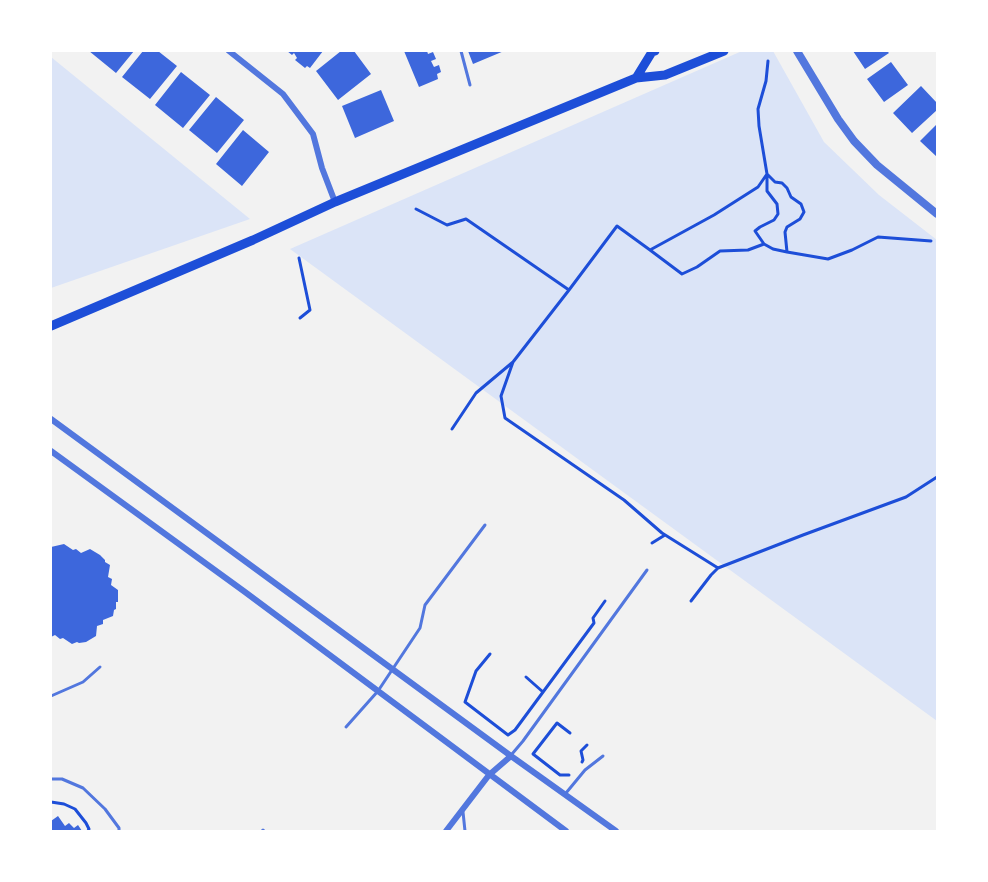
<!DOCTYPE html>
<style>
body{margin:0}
#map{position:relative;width:988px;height:882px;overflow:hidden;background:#f2f2f2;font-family:Montserrat,sans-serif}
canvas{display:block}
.frame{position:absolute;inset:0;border:52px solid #fff;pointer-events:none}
</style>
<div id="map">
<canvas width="988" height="882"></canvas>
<div class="frame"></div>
</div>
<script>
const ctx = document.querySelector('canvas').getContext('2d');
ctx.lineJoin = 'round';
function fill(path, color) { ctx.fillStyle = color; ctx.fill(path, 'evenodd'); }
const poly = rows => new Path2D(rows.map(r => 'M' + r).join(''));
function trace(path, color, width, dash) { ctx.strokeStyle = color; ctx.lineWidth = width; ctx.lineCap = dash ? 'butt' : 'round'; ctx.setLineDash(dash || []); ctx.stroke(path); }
fill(poly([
 [742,51,773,51,824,142,879,195,937,240,937,721,290,249],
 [51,57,250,219,51,288]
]), '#dbe4f7');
fill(poly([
 [89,51,134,51,116,73],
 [143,51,158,51,177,66,150,99,122,77],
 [287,51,323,51,310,68,307,66,305,68,295,60,297,58,294,53,292,55],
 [341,51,354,51,371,74,338,100,316,71],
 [404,51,427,51,428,54,433,52,436,59,431,61,434,67,439,65,441,72,437,74,438,79,419,87],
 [468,51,504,51,473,64],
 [853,51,887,51,889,53,865,69],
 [891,62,908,85,884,102,867,79],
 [181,72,210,95,183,128,155,105],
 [921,86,937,103,937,110,912,133,893,113],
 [381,90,394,121,355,138,342,106],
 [216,97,244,120,217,153,189,130],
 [937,124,937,157,920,141],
 [243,130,269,152,242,186,216,164],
 [64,544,73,550,76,549,81,553,90,549,100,555,105,560,105,562,110,565,108,577,112,579,111,585,118,590,118,602,116,602,116,609,114,610,113,616,103,620,103,624,97,626,96,636,86,642,79,643,77,642,72,644,63,638,60,639,55,635,51,637,51,547],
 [58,816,65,826,69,823,74,828,78,825,82,831,51,831,51,821]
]), '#3d67dc');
trace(poly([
 [767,174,775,182,782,183,787,188,791,197,801,204,804,212,800,219,787,227,785,232,787,252,773,249,764,244,755,231,760,227,774,220,778,214,777,204,767,191,767,174],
 [416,209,447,225,466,219,569,290,617,226,650,250,714,215,758,187,767,174,759,126,758,109,766,81,768,61],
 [650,250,682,274,697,267,720,251,748,250,764,244],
 [787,252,828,259,852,250,878,237,931,241],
 [299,258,310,310,300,318],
 [513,362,501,396,505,418,624,500,662,533,718,568,803,535,906,497,937,477],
 [452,429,476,393,513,362,569,290],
 [652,543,665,535],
 [691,601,711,575,718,568],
 [490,654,476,671,465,702,508,735,515,730,594,623,593,618,605,601],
 [526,677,543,692],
 [582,762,583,760,581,751,587,745],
 [569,775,560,775,533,754,557,723,570,733],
 [51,802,64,804,75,809,86,823,89,829,88,831]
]), '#1d4ed8', 3);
trace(poly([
 [461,51,470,85],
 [51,696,83,682,100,667],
 [346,727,378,691,420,628,425,605,485,525],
 [512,754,523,741,647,570],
 [51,779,62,779,83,788,105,809,119,828,119,831],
 [566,793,585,770,603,756],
 [463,812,465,831],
 [262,831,263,830,264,831]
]), '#5277de', 3);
trace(poly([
 [229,51,283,94,313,134,322,168,335,202],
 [51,419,511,756,616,831],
 [51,451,245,592,566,831],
 [446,831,489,775,511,756]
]), '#5277de', 6);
trace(poly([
 [797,51,838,119,854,141,877,165,937,214]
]), '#5277de', 8);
trace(poly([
 [636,78,652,52,655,51],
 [51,326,253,240,335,202,636,78,665,75,724,51]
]), '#1d4ed8', 9);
</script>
